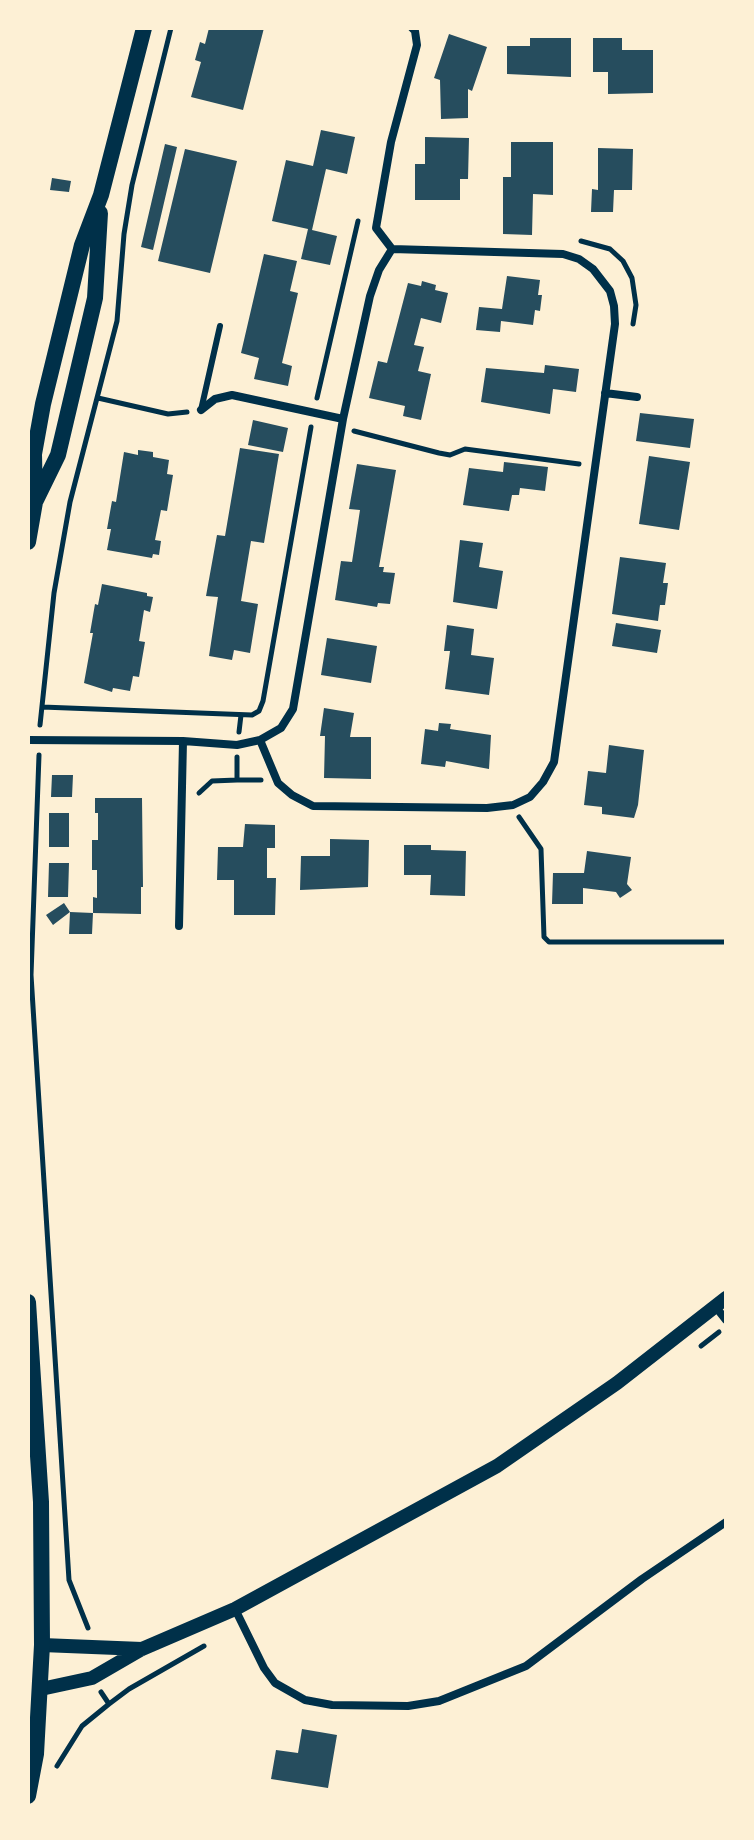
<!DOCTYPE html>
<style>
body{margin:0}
#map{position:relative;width:754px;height:1840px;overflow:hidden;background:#fdf0d5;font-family:"Sofia Sans Condensed",sans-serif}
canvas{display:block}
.frame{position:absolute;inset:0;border:30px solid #fdf0d5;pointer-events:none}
</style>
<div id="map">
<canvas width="754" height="1840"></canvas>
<div class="frame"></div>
</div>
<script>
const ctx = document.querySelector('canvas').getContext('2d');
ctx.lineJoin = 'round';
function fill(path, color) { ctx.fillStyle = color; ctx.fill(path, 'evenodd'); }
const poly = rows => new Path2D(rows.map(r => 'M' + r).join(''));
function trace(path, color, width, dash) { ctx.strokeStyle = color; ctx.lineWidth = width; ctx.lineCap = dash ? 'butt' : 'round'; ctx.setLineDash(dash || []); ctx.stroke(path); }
fill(poly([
 [209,28,264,28,243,110,191,97,201,62,195,60,200,42,205,44],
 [449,34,487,47,472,91,468,89,468,118,441,119,440,80,434,78],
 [530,38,571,38,571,77,507,74,507,46,530,46],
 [593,38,622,38,622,50,653,50,653,93,608,94,608,72,593,72],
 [321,130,355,137,347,174,326,169,312,230,337,236,330,265,301,259,308,229,272,221,286,160,313,166],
 [425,137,469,138,468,179,460,179,460,200,415,200,415,164,425,164],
 [511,142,553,142,553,195,533,194,532,235,503,234,503,177,511,177],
 [165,144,177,147,153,250,141,247],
 [598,148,633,149,632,190,614,190,613,212,591,212,592,189,598,190],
 [185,149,237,161,210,273,158,261],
 [52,178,71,181,69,192,50,190],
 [264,254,297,261,290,291,298,293,282,363,292,366,288,386,254,379,259,358,241,353],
 [507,276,540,280,538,295,542,295,540,311,535,310,533,325,501,321,500,332,476,330,479,307,502,309],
 [422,281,436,285,435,290,448,293,441,323,421,318,414,345,424,347,418,371,431,374,421,420,403,416,405,406,369,398,378,361,387,363,408,283,421,286],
 [545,365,579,369,576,392,553,389,550,414,481,402,486,368,544,373],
 [640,413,694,419,690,448,636,441],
 [253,420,288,428,283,452,248,445],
 [240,448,279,454,264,543,251,541,241,601,258,604,250,653,234,650,232,660,209,656,218,597,206,596,217,535,225,536],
 [138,450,153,452,153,457,169,460,167,474,173,475,167,511,161,510,155,540,161,541,159,555,153,554,152,558,107,550,111,529,107,529,112,501,116,502,124,452,138,455],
 [649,456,690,462,679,530,639,524],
 [504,462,548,467,545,491,520,488,519,495,512,495,509,511,463,505,469,468,503,472],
 [357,464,396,470,379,567,384,567,383,572,395,573,390,604,378,603,377,607,335,600,341,561,352,562,360,510,349,509],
 [460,540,483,543,479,567,503,571,497,609,453,602],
 [620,557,666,563,663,583,668,583,665,605,660,605,658,621,612,614],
 [102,584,147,593,147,596,153,597,150,612,144,610,139,641,145,642,139,677,133,676,130,691,113,688,112,692,84,683,93,633,90,633,95,604,98,605],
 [616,623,661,630,657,653,612,646],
 [447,625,474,629,471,655,494,658,489,695,445,689,450,651,444,651],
 [327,638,377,646,371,683,321,675],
 [324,708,354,713,350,737,371,737,371,779,324,778,325,736,320,736],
 [439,723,451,724,450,729,491,735,489,769,446,761,445,767,421,764,425,729,438,731],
 [609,745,644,750,638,805,634,818,602,814,602,807,584,805,588,771,606,773],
 [52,775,73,775,72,797,51,797],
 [95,798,142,798,143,887,141,887,141,914,93,913,92,934,69,934,70,912,93,913,93,897,97,898,97,870,92,870,92,840,98,840,98,813,95,813],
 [49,813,69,813,69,847,49,847],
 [245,824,275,825,275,848,267,848,267,878,276,878,275,915,234,915,234,880,217,880,218,847,243,847],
 [330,839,369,840,368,887,300,890,301,856,330,856],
 [404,845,431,845,431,850,466,851,465,896,430,895,431,875,404,875],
 [587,851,631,857,627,884,632,890,620,898,616,892,583,888,583,904,552,904,553,873,584,873],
 [49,863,69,863,68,897,48,897],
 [64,903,70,912,53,925,46,915],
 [302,1729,337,1735,328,1788,271,1779,276,1750,298,1753]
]), '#264d5e');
trace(poly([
 [581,241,610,249,623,261,632,278,636,305,633,324],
 [98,398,168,414,187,412],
 [317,398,358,221],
 [354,431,439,453,450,455,465,449,579,464],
 [42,707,252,715,259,711,263,701,311,427],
 [40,725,54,593,70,502,117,321,124,234,132,185,171,28],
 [239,732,241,715],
 [39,755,31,975,69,1580,88,1628],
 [237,757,237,780,261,780],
 [199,793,212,781,237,780],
 [519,817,541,849,544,937,549,942,726,942],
 [701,1346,719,1332],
 [101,1692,109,1704],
 [57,1766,82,1726,109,1704,129,1689,204,1646]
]), '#003049', 5);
trace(poly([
 [201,410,220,326]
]), '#003049', 6);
trace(poly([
 [605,393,637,397],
 [201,410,215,399,232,395,343,419],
 [28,740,183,741,237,745,260,740,281,728,293,709,343,419,370,296,379,270,392,249,376,228,391,142,417,45,415,31,412,28],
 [260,740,278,783,292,795,313,806,487,808,513,805,530,797,543,782,554,762,615,324,614,306,610,291,593,269,579,259,563,254,392,249],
 [179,926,183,741],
 [715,1306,726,1320],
 [235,1609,264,1668,275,1683,305,1700,332,1705,408,1706,439,1701,526,1666,642,1579,726,1522]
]), '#003049', 8);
trace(poly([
 [42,1645,142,1649],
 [41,1689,92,1678,142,1649,235,1609,497,1466,617,1383,726,1298]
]), '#003049', 14);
trace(poly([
 [36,500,58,455,95,298,100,213],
 [28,542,35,502,34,454,43,404,82,245,101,195,144,28],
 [28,1302,41,1502,42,1645,36,1754,28,1796]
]), '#003049', 16);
</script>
